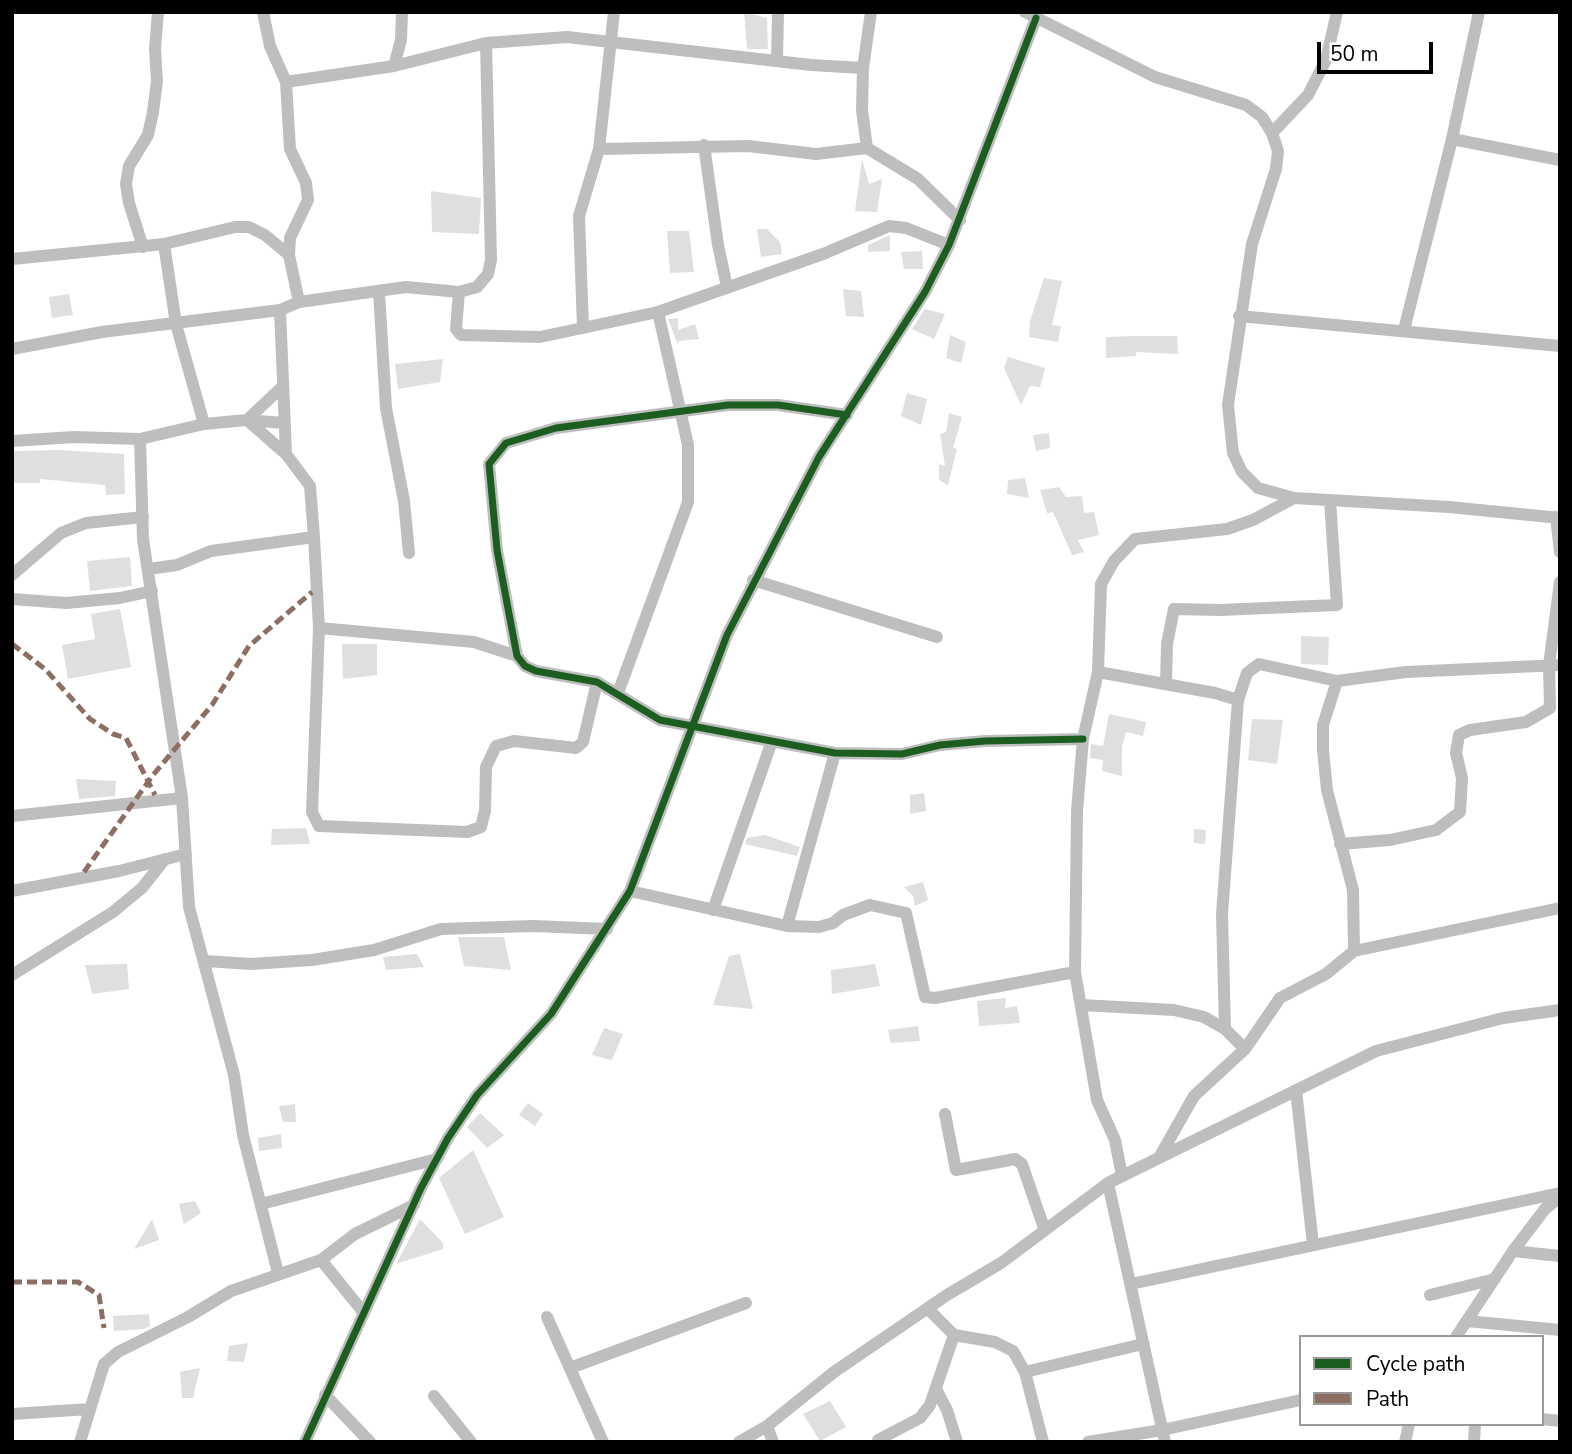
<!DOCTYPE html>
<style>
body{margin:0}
#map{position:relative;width:1572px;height:1454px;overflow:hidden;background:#fff;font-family:"Nunito Sans",sans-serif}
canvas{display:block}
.frame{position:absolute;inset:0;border:14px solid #000;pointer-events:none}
.legend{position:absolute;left:1299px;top:1335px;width:245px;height:91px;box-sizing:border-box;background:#fff;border:2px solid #999;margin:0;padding:9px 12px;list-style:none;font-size:21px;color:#000}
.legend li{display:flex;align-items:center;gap:14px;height:35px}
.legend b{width:35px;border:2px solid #999}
.scale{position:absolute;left:1317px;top:42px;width:116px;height:32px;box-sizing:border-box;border:4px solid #000;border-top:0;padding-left:9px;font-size:21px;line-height:24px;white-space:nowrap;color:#000;-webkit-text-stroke:5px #fff;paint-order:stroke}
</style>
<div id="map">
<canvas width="1572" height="1454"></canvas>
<div class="frame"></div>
<ul class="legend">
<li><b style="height:9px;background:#1b5e20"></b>Cycle path</li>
<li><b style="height:9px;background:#8d6e63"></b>Path</li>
</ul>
<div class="scale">50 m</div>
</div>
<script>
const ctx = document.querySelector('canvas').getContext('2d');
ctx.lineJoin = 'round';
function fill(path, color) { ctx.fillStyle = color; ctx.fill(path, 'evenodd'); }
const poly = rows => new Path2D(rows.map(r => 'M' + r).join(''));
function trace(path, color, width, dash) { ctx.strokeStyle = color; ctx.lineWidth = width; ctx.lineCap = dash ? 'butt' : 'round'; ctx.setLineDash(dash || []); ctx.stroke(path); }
fill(poly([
 [744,12,767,18,768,49,747,49],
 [862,159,869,184,882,179,877,212,855,211],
 [431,191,481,198,479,234,432,232],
 [757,229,767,229,780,242,782,254,761,257],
 [667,231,689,231,694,272,670,273],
 [890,235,890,251,868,252,868,245],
 [922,251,923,269,904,269,901,252],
 [1044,278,1062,281,1052,325,1061,326,1058,342,1029,337,1030,321],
 [843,289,861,291,864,317,846,316],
 [69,294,73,315,52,318,49,297],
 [925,309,945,314,934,339,912,329],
 [678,318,678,330,695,324,699,339,678,341,678,345,668,319],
 [950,335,966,342,961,363,946,358],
 [1136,336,1177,336,1178,354,1136,352,1136,356,1106,358,1106,337],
 [1008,357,1045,368,1040,387,1030,386,1021,405,1004,368],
 [443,359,440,382,398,389,395,364],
 [907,393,927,399,921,425,901,416],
 [949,413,962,417,953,448,957,449,948,485,939,480,939,464,945,466,940,434,946,432],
 [1049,433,1050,448,1036,451,1033,435],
 [60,450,124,454,125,494,106,495,105,485,40,479,40,483,12,483,12,451],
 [1025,478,1029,498,1007,494,1008,480],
 [1059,487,1066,497,1082,496,1084,513,1094,512,1099,535,1078,540,1084,552,1072,555,1053,512,1047,513,1040,490],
 [130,557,132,586,90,591,87,561],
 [120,609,131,667,68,679,62,645,95,639,91,614],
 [1301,636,1329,637,1328,665,1301,664],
 [342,644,377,644,377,675,343,679],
 [1109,714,1146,722,1143,736,1126,732,1122,746,1122,776,1102,771,1103,760,1090,758,1091,744,1103,746],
 [1252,719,1283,720,1277,764,1248,760],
 [76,779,116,781,115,796,79,799],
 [924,793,926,811,910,814,910,795],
 [306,828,310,844,271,845,272,829],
 [1194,829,1206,830,1205,844,1194,843],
 [765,835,800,847,797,856,745,844,747,838],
 [923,882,928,900,915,906,913,896,904,887],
 [458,937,504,937,511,970,464,966],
 [417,954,424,967,386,970,383,957],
 [740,954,753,1009,713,1005,729,956],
 [127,964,129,989,92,994,85,965],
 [875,964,880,986,832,994,831,970],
 [1006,998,1005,1008,1017,1006,1020,1023,979,1026,977,1001],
 [918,1026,920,1041,891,1043,888,1030],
 [604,1028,623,1034,612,1060,592,1055],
 [528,1103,543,1114,535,1126,519,1115],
 [295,1104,296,1122,283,1122,279,1106],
 [480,1113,504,1135,487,1148,467,1127],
 [281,1134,282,1148,259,1151,258,1138],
 [473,1150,504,1217,465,1234,439,1178],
 [195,1201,201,1213,184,1224,179,1204],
 [152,1219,159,1240,134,1249],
 [420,1219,443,1243,443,1249,396,1264],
 [149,1314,150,1326,144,1329,114,1331,113,1316],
 [248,1343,244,1362,227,1361,229,1346],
 [200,1368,193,1398,182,1398,180,1372],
 [830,1401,846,1427,820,1441,803,1414]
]), '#dfdfdf');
trace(poly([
 [263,12,270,46,286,82,290,149,306,183,308,200,290,238,289,255,299,302],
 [1025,12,1155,77,1246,105,1262,117,1272,133,1278,151,1276,169,1252,244,1228,405,1233,453,1242,472,1258,488,1294,498,1449,507,1560,518],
 [777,60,778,12],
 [394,66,401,40,402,12],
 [286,82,394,66,486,43,567,37,811,65,863,68],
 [1272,133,1308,95,1326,60,1337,12],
 [1452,139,1560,160],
 [704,145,718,245,727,287],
 [867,148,862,110,863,68,871,12],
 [599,149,748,146,816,154,867,148,918,179,960,220],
 [164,244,176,324,204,424],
 [143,247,129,203,126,184,129,166,148,135,153,112,157,81,155,49,158,12],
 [12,259,164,244,235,227,249,227,265,235,289,255],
 [379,292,386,408,404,501,409,553],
 [459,292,477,287,488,274,491,260,486,43],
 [280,310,286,454,310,486,314,537,319,628,312,812,319,826,467,832,481,827,485,811,486,767,496,746,514,741,576,748,583,742,597,682],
 [1239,316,1560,346],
 [583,328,579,216,599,149,614,12],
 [1404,330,1452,139,1479,12],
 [12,349,102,332,280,310,299,302,406,287,459,292,456,329,461,335,540,337,658,312,823,254,889,226,906,228,949,245],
 [283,386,247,420,286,454],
 [847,415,778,405,728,405,556,428,506,443,489,464,497,550,517,656,525,666,536,671,597,682,660,720,835,753,902,754,940,745,985,741,1083,739],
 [140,439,143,539,182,798,189,907,234,1075,243,1135,278,1273],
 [12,441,74,437,140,439,204,424,247,420,284,423],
 [1556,517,1560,552],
 [149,569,177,565,211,551,314,537],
 [12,575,61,533,86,523,143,517],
 [753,580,937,637],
 [12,599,66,603,120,598,152,591],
 [319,628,474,642,517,656],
 [1098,672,1215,693,1238,700,1247,673,1259,664,1337,681,1406,672,1560,665],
 [1337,681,1323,725,1323,750,1327,790,1353,890,1354,951],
 [1166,684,1167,644,1174,609,1220,610,1337,605,1330,500],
 [618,693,688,502,688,445,658,312],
 [12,816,182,798],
 [1340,844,1390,840,1436,830,1460,812,1462,778,1456,753,1459,735,1470,730,1526,722,1550,708,1549,665,1560,582],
 [12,891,119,871,186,854],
 [630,891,787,926,819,927,833,923,843,915,870,905,906,913,925,997,935,998,1075,972],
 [713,910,772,741],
 [787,926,835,753],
 [206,961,251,964,312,960,374,950,441,929,533,926,607,929],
 [12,975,113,912,142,888,165,859],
 [1081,1005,1174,1010,1204,1017,1225,1029,1245,1049],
 [1225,1029,1222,914,1238,700],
 [1296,1090,1313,1245],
 [945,1114,956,1170,1015,1159,1022,1164,1044,1228],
 [1160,1156,1194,1096,1245,1049,1280,998,1326,974,1354,951,1560,908],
 [1122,1176,1115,1140,1097,1100,1075,972,1077,811,1083,739,1098,672,1101,584,1114,561,1135,539,1227,529,1253,520,1294,498],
 [1108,1183,1165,1442],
 [261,1204,437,1159],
 [1513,1251,1560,1256],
 [321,1260,364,1313],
 [1131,1284,1560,1193],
 [1430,1295,1495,1279],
 [928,1309,954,1335,995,1342,1013,1351,1025,1372,1043,1442],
 [547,1317,603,1442],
 [1467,1321,1560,1330],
 [1456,1337,1513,1251,1545,1209,1560,1197],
 [570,1368,746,1303],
 [1025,1372,1143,1344],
 [936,1389,947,1410,957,1442],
 [325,1395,370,1442],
 [434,1396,471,1442],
 [12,1414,90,1409],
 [1542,1419,1560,1421],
 [767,1426,773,1442],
 [878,1440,920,1418,930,1405,954,1335],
 [80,1442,104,1364,118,1352,188,1317,231,1291,321,1260,355,1234,414,1205],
 [305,1442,421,1188,448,1138,477,1095,551,1014,630,891,727,635,819,457,925,292,949,245,1036,18],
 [739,1442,767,1426,834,1372,947,1295,1001,1263,1108,1183,1376,1051,1503,1018,1560,1010],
 [1088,1442,1162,1430,1301,1400],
 [1405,1442,1409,1424],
 [1474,1442,1475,1424]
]), '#bebebe', 12);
trace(poly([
 [12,644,45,669,90,719,113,734,126,738,155,795],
 [84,872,153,775,212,705,249,646,312,592],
 [12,1282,78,1282,99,1295,104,1328]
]), '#8d6e63', 5, [10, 5]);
trace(poly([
 [847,415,778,405,728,405,556,428,506,443,489,464,497,550,517,656,525,666,536,671,597,682,660,720,835,753,902,754,940,745,985,741,1083,739],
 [305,1442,421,1188,448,1138,477,1095,551,1014,630,891,727,635,819,457,925,292,949,245,1036,18]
]), '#1b5e20', 7);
</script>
